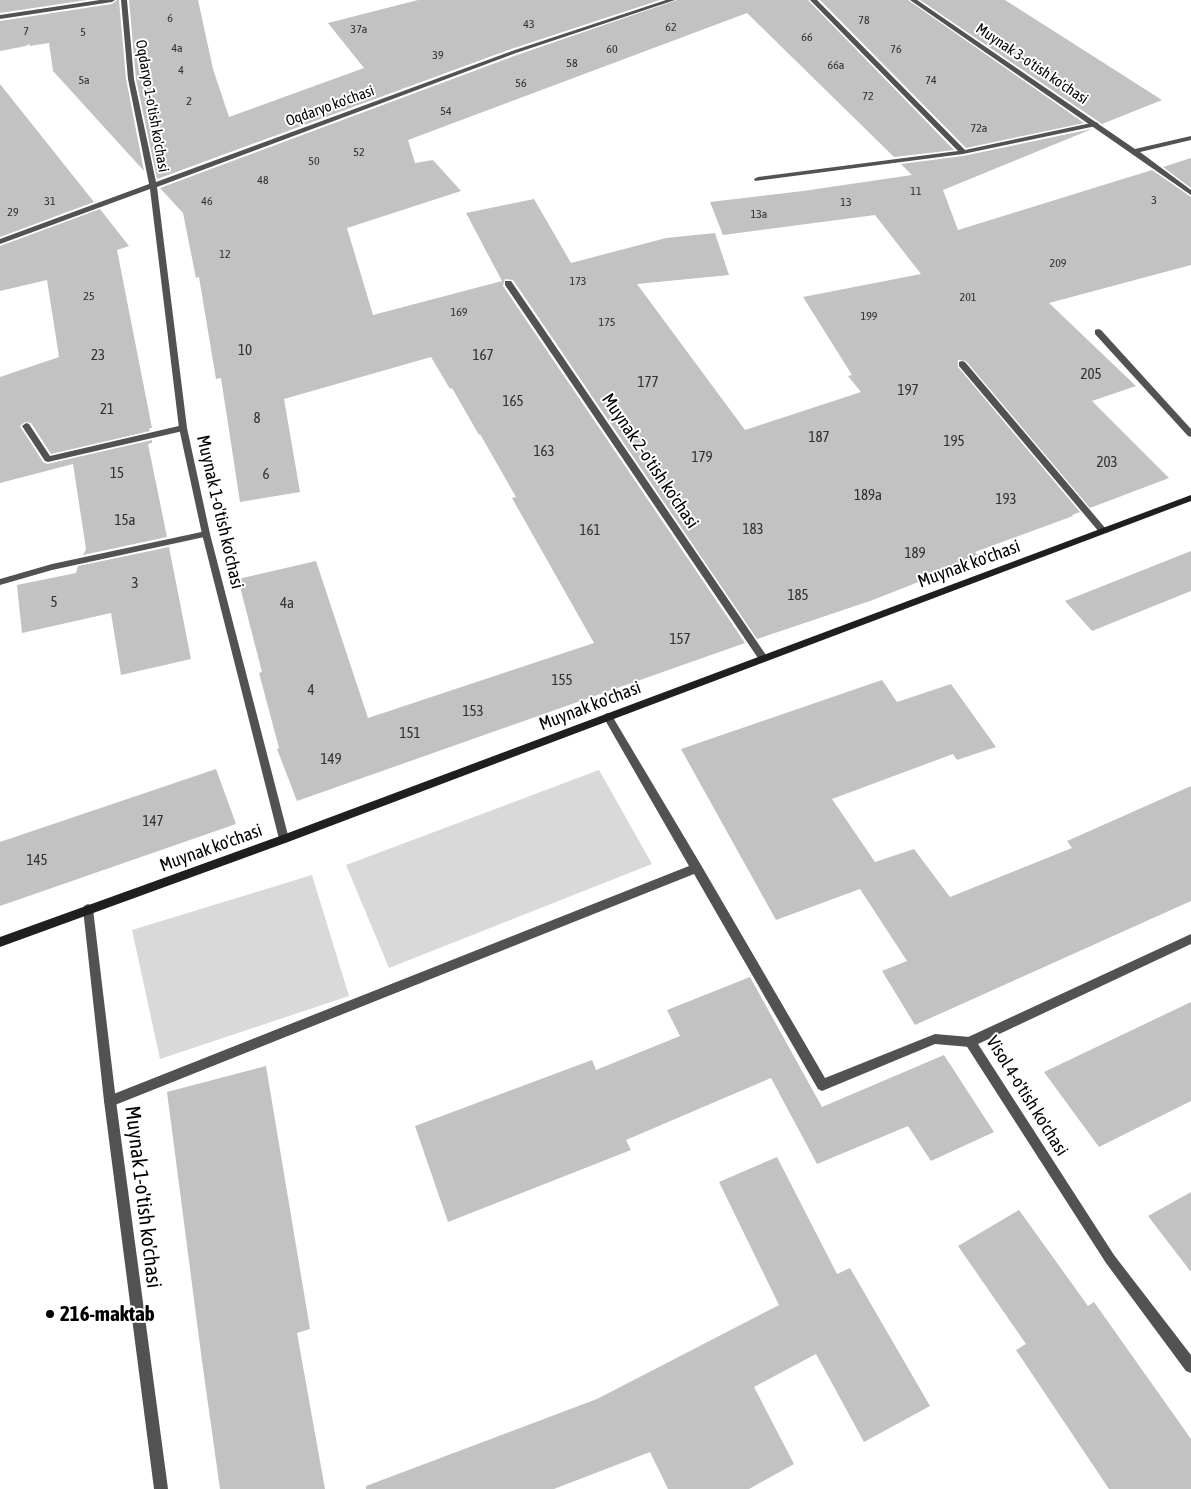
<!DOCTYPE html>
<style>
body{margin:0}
canvas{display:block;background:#fff}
</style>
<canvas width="1191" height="1489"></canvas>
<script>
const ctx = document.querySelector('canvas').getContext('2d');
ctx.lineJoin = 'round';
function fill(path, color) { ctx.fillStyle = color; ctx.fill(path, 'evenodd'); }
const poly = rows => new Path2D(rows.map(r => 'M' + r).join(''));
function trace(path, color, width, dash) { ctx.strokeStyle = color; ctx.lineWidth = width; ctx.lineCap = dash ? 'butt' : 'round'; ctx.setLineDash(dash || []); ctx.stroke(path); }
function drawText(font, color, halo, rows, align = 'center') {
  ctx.font = font + ' "Asap Condensed",sans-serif'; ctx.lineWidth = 4; ctx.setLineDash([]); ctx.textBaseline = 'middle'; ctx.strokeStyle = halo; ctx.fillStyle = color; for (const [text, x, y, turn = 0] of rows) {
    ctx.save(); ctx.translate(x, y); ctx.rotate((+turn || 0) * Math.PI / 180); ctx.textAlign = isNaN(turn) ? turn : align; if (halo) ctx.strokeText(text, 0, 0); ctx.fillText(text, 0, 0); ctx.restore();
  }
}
fill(poly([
 [599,770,652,864,389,968,346,865],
 [312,875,349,996,160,1059,132,930]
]), '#d9d9d9');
fill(poly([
 [0,0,87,0,0,13],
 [117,0,119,0,126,79,144,171,53,71,49,43,30,46,29,44,26,46,0,51,0,21,112,4],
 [129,0,198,0,213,69,229,117,364,68,328,23,418,0,660,0,511,49,157,179,136,79],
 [677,0,808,0,954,150,894,157,747,13,408,140,415,163,433,160,461,191,347,228,373,315,502,281,466,213,534,199,571,263,666,238,715,233,729,275,637,284,745,430,861,392,848,376,852,375,803,297,921,274,875,215,723,235,710,202,803,191,912,175,901,164,963,156,1092,129,943,190,958,230,1152,170,1191,197,1191,265,1049,303,1136,386,1092,401,1169,478,1090,508,966,361,958,360,958,367,1080,512,1072,515,1073,516,975,552,980,558,870,601,757,639,513,280,505,279,503,286,745,643,297,801,277,749,279,748,259,673,262,672,238,579,316,561,368,718,594,643,512,498,516,497,480,434,479,435,452,388,450,389,431,357,284,399,300,492,240,502,221,378,216,379,199,277,196,278,183,213,160,188,517,55],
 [820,0,908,0,1084,123,966,148],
 [920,0,1005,0,1162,100,1102,124],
 [0,84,94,202,0,237],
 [1191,158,1191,188,1163,167],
 [100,209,129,246,117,250,152,428,149,428,150,431,51,454,31,423,25,422,20,426,43,462,47,464,152,440,152,443,148,444,167,537,83,555,86,549,73,464,0,483,0,377,59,357,47,280,0,291,0,246],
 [169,547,191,659,121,675,111,613,22,633,17,585,76,573,78,566],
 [1191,551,1191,591,1092,631,1065,601],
 [882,680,897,702,951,684,996,747,957,760,953,754,832,799,875,862,914,849,950,897,1072,848,1067,841,1191,786,1191,901,915,1025,882,971,907,961,860,889,776,920,681,749],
 [216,769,236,824,0,906,0,842],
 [750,977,822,1107,944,1055,994,1132,931,1161,908,1126,817,1164,771,1078,626,1140,631,1150,448,1222,415,1126,592,1060,596,1070,680,1036,667,1010],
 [1191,1002,1191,1101,1099,1147,1044,1072],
 [266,1066,310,1329,297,1333,325,1489,220,1489,202,1361,167,1092],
 [777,1157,837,1274,850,1268,930,1406,864,1442,816,1354,754,1387,794,1464,749,1489,668,1489,650,1452,554,1489,366,1489,366,1486,597,1399,779,1305,719,1182],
 [1191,1192,1191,1272,1148,1216],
 [1019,1210,1088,1306,1094,1302,1191,1439,1191,1489,1109,1489,1016,1350,1026,1344,958,1246]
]), '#c2c2c2');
fill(poly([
 [810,0,817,0,965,150,1096,122,1099,124,1096,126,963,154,755,181,754,179,758,177,958,151,810,0],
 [1098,329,1101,330,1191,429,1191,437,1188,436,1095,334,1095,330,1098,329],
 [962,361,965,362,1106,529,1107,531,1106,533,1100,533,959,366,959,362,962,361],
 [26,423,29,424,50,456,183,425,187,428,183,431,48,462,45,461,22,426,26,423],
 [206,531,209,532,210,534,209,536,52,570,0,585,0,579,52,564,206,531],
 [608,713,611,714,701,865,825,1078,935,1034,970,1037,974,1038,976,1042,974,1046,970,1047,935,1044,822,1091,818,1089,694,874,110,1107,106,1105,104,1101,106,1097,689,866,605,720,603,717,605,714,608,713]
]), '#525252');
fill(poly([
 [100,0,115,0,112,2,0,19,0,15,100,0],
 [121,0,127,0,134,79,156,182,512,51,666,0,675,0,516,53,157,187,187,428,210,534,289,839,288,842,284,843,280,842,279,839,202,534,179,428,150,189,0,244,0,239,149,184,128,79,121,0],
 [910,0,917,0,1135,149,1191,136,1191,140,1140,152,1191,190,1191,195,910,0],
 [505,281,511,281,766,655,768,658,766,661,760,661,505,285,505,281],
 [88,904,92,906,93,909,116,1101,168,1489,154,1489,104,1101,83,909,84,906,88,904],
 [1191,934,1191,944,978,1044,1114,1255,1191,1355,1191,1373,1186,1371,1106,1263,964,1042,966,1038,1191,934]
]), '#525252');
fill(poly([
 [1191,495,1191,501,288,842,0,947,0,937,280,836,1191,495]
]), '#1f1f1f');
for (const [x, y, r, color] of [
 [50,1314,5,"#000"]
]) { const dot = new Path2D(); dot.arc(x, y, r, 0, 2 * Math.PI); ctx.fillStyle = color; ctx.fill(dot); trace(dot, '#fff', 2); }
drawText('12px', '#303030', null, [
 ["6",170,18],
 ["78",864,20],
 ["43",529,24],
 ["62",671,27],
 ["37a",359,29],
 ["7",26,31],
 ["5",83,32],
 ["66",807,37],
 ["4a",177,48],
 ["60",612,49],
 ["76",896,49],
 ["39",438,55],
 ["58",572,63],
 ["66a",836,65],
 ["4",181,70],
 ["5a",84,80],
 ["74",931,80],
 ["56",521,83],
 ["72",868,96],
 ["2",189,101],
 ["54",446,111],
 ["72a",979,128],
 ["52",359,152],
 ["50",314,161],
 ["48",263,180],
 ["11",916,191],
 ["3",1154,200],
 ["31",50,201],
 ["46",207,201],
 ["13",846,202],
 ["29",13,212],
 ["13a",759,214],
 ["12",225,254],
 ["209",1058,263],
 ["173",578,281],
 ["25",89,296],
 ["201",968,297],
 ["169",459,312],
 ["199",869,316],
 ["175",607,322]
]);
drawText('15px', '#000', '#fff', [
 ["Muynak 3-o'tish ko'chasi",1032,64,34],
 ["Oqdaryo 1-o'tish ko'chasi",152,106,80],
 ["Oqdaryo ko'chasi",330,106,-20]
]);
drawText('15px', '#303030', null, [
 ["10",245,350],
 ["23",98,355],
 ["167",483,355],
 ["205",1091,374],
 ["177",648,382],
 ["197",908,390],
 ["165",513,401],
 ["21",107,409],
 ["8",257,418],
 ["187",819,437],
 ["195",954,441],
 ["163",544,451],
 ["179",702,457],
 ["203",1107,462],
 ["15",117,473],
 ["6",266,474],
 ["189a",868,495],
 ["193",1006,499],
 ["15a",125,520],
 ["183",753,529],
 ["161",590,530],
 ["189",915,553],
 ["3",135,583],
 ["185",798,595],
 ["5",54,602],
 ["4a",287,603],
 ["157",680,639],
 ["155",562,680],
 ["4",311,690],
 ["153",473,711],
 ["151",410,733],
 ["149",331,759],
 ["147",153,821],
 ["145",37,860]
]);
drawText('18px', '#000', '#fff', [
 ["Muynak 2-o'tish ko'chasi",650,461,56],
 ["Muynak 1-o'tish ko'chasi",220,512,77],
 ["Muynak ko'chasi",969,564,-20],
 ["Muynak ko'chasi",590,706,-21],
 ["Muynak ko'chasi",211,848,-20],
 ["Visol 4-o'tish ko'chasi",1027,1096,58]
]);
drawText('21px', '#000', '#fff', [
 ["Muynak 1-o'tish ko'chasi",143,1197,83]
]);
drawText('bold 21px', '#000', '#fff', [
 ["216-maktab",60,1314]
], 'left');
</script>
